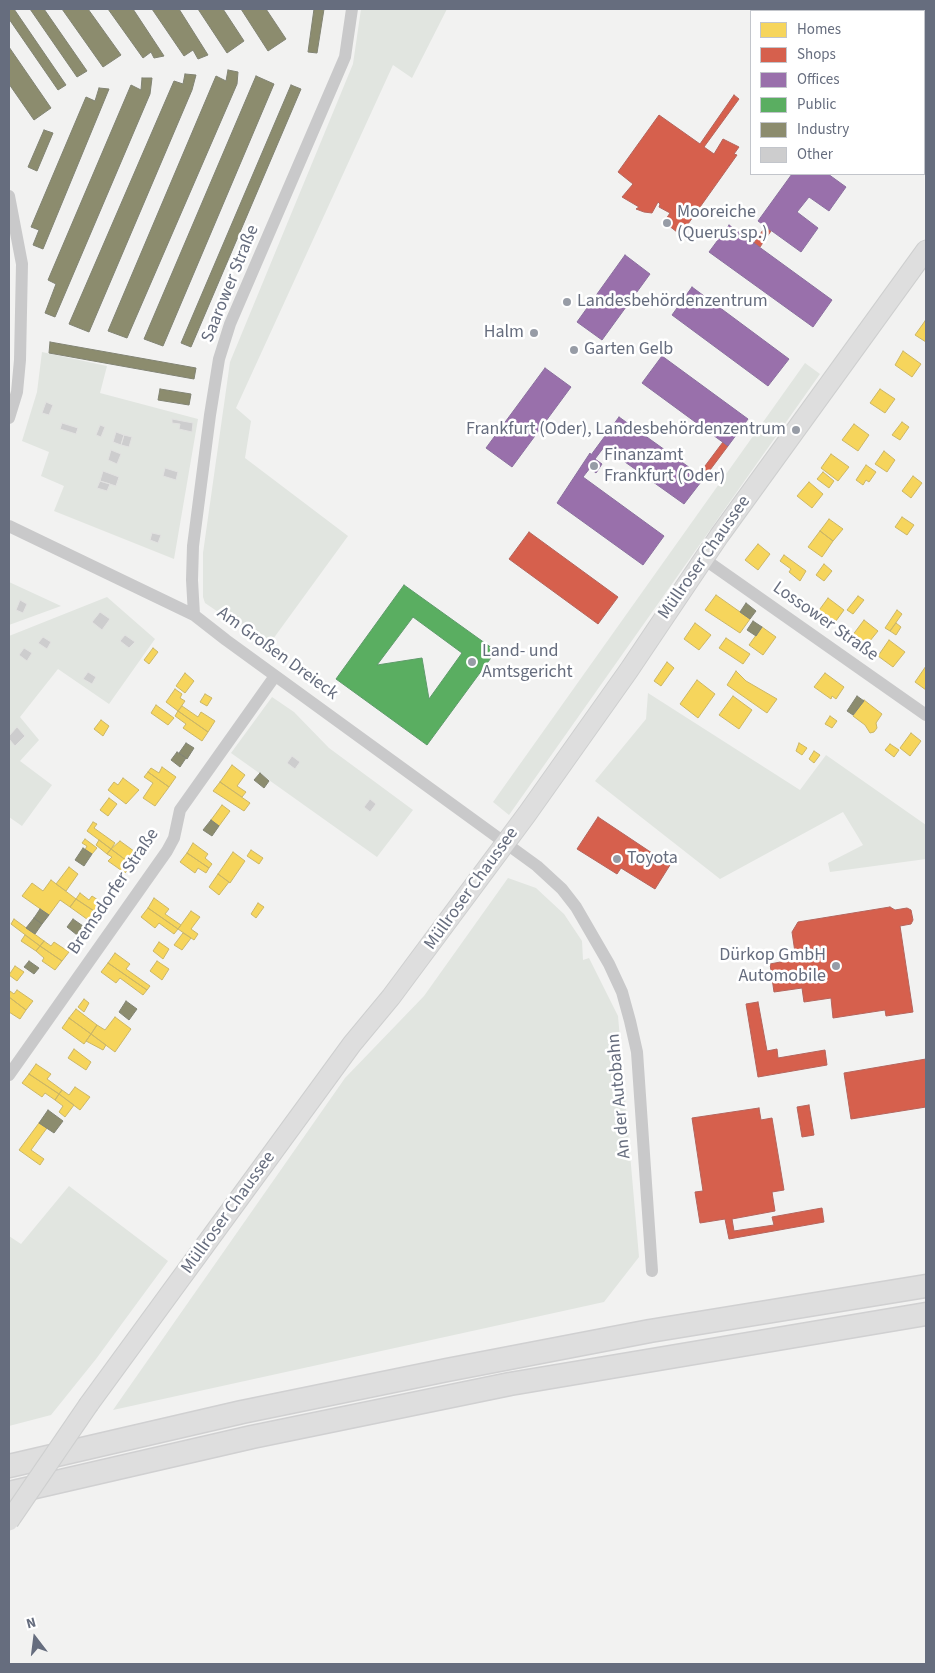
<!DOCTYPE html>
<meta charset="utf-8">
<style>
body{margin:0}
#map{position:relative;width:935px;height:1673px;overflow:hidden;background:#f2f2f1;font-family:"Source Sans 3",sans-serif}
canvas{display:block}
.frame{position:absolute;inset:0;border:10px solid #666d7e;pointer-events:none}
.legend{position:absolute;left:750px;top:10px;width:175px;height:165px;box-sizing:border-box;background:#fff;border:1px solid #c2c5cb;margin:0;padding:6px 9px;list-style:none;font-size:15px;color:#666d7e}
.legend li{display:flex;align-items:center;gap:10px;height:25px}
.legend b{width:25px;border:1px solid #c2c5cb}
.north{position:absolute;left:10px;top:1613px;width:50px;height:50px;-webkit-text-stroke:4px #fff;paint-order:stroke;rotate:345deg;font-size:14px;font-weight:700;line-height:20px;text-align:center;color:#666d7e}
.north::after{content:'';display:block;margin:auto;width:18px;height:22px;background:#666d7e;clip-path:polygon(50% 0,100% 100%,50% 72%,0 100%)}
</style>
<div id="map">
<canvas width="935" height="1673"></canvas>
<div class="frame"></div>
<ul class="legend">
<li><b style="height:14px;background:#f6d55c"></b>Homes</li>
<li><b style="height:14px;background:#d6604d"></b>Shops</li>
<li><b style="height:14px;background:#9970ab"></b>Offices</li>
<li><b style="height:14px;background:#5aae61"></b>Public</li>
<li><b style="height:14px;background:#8c8c6e"></b>Industry</li>
<li><b style="height:14px;background:#cdcdce"></b>Other</li>
</ul>
<div class="north">N</div>
</div>
<script>
const ctx = document.querySelector('canvas').getContext('2d');
ctx.lineJoin = 'round';
function fill(path, color) { ctx.fillStyle = color; ctx.fill(path, 'evenodd'); }
const poly = rows => new Path2D(rows.map(r => 'M' + r).join(''));
function trace(path, color, width, dash) { ctx.strokeStyle = color; ctx.lineWidth = width; ctx.lineCap = dash ? 'butt' : 'round'; ctx.setLineDash(dash || []); ctx.stroke(path); }
function drawText(font, color, halo, rows, align = 'center') {
  ctx.font = font + ' "Source Sans 3",sans-serif'; ctx.lineWidth = 5; ctx.setLineDash([]); ctx.textBaseline = 'middle'; ctx.strokeStyle = halo; ctx.fillStyle = color; for (const [text, x, y, turn = 0] of rows) {
    ctx.save(); ctx.translate(x, y); ctx.rotate((+turn || 0) * Math.PI / 180); ctx.textAlign = isNaN(turn) ? turn : align; if (halo) ctx.strokeText(text, 0, 0); ctx.fillText(text, 0, 0); ctx.restore();
  }
}
fill(poly([
 [361,9,447,9,412,78,393,65,236,408,251,421,245,458,348,536,268,646,205,603,203,597,203,553,230,362,353,64],
 [42,352,107,366,100,393,198,419,174,559,54,511,64,486,41,476,49,452,22,441,37,392],
 [805,363,820,374,509,815,493,802],
 [9,582,61,606,9,625],
 [107,597,155,639,109,704,58,669,20,717,39,740,20,761,52,785,22,826,9,817,9,636],
 [648,693,800,790,826,755,926,825,926,859,830,872,828,863,863,845,843,812,720,879,595,781,646,719],
 [272,697,294,712,329,748,413,810,377,857,231,753],
 [508,878,536,888,564,914,582,941,583,960,589,958,618,1016,639,1257,604,1302,113,1410,345,1078,424,996],
 [69,1186,168,1261,96,1359,51,1415,9,1426,9,1236,21,1244]
]), '#e1e5e0');
const homes = poly([
 [925,321,926,322,926,342,915,335,925,321],
 [903,351,921,364,912,377,895,365,903,351],
 [880,389,895,399,885,413,870,403,880,389],
 [902,422,909,427,900,440,892,435,902,422],
 [854,424,869,435,858,451,842,440,854,424],
 [884,451,895,460,887,472,875,464,884,451],
 [831,454,849,467,838,481,821,468,831,454],
 [866,465,876,472,869,482,866,480,863,485,856,480,866,465],
 [823,472,834,481,829,488,817,479,823,472],
 [913,476,922,483,911,498,902,491,913,476],
 [809,482,823,494,812,508,797,496,809,482],
 [902,517,914,525,907,535,895,527,902,517],
 [829,519,843,529,833,541,820,531,829,519],
 [820,531,833,541,822,557,808,547,820,531],
 [758,544,770,554,758,570,745,560,758,544],
 [784,555,806,571,800,581,789,572,791,569,780,561,784,555],
 [824,564,832,571,824,581,816,575,824,564],
 [716,595,750,619,740,633,705,610,716,595],
 [858,596,864,600,853,614,847,610,858,596],
 [828,598,844,610,833,625,817,613,828,598],
 [897,610,902,614,890,631,885,628,897,610],
 [864,620,878,631,865,647,852,636,864,620],
 [695,623,711,635,699,650,684,639,695,623],
 [896,623,901,627,896,635,890,631,896,623],
 [762,627,776,637,763,655,749,645,762,627],
 [726,638,750,654,743,664,719,648,726,638],
 [889,640,905,652,893,667,878,656,889,640],
 [153,648,158,652,149,664,144,660,153,648],
 [667,662,674,668,661,686,654,681,667,662],
 [926,666,926,690,915,682,926,666],
 [736,671,746,681,777,699,767,713,727,685,736,671],
 [185,673,194,681,185,693,176,686,185,673],
 [825,673,844,687,836,699,832,696,831,699,814,687,825,673],
 [697,680,715,694,698,718,680,704,697,680],
 [175,689,182,694,180,698,185,701,178,711,166,702,175,689],
 [205,694,212,698,207,706,200,702,205,694],
 [733,696,752,710,739,729,719,715,733,696],
 [864,700,882,714,876,723,877,728,874,732,870,733,865,725,853,716,864,700],
 [156,705,174,718,168,725,151,713,156,705],
 [182,706,198,717,201,712,215,721,208,732,178,711,182,706],
 [178,711,208,732,202,741,183,728,186,724,175,716,178,711],
 [830,716,837,721,832,728,825,724,830,716],
 [101,720,109,726,103,736,94,729,101,720],
 [911,733,921,741,910,756,900,748,911,733],
 [799,743,807,748,802,755,796,751,799,743],
 [890,744,899,750,894,757,885,750,890,744],
 [814,751,820,755,814,763,809,759,814,751],
 [232,765,245,775,237,786,246,792,242,797,220,782,232,765],
 [162,767,176,777,169,787,148,772,151,768,159,773,162,767],
 [148,772,169,787,155,806,143,798,153,783,144,777,148,772],
 [123,778,139,790,126,804,108,790,114,782,118,785,123,778],
 [220,782,250,803,244,811,213,791,220,782],
 [109,798,117,804,108,816,100,810,109,798],
 [222,805,230,811,219,826,211,820,222,805],
 [93,822,97,824,94,828,115,843,111,849,87,831,93,822],
 [85,839,97,848,92,854,85,850,87,846,82,843,85,839],
 [99,840,111,849,107,854,96,845,99,840],
 [120,841,138,854,131,864,111,849,120,841],
 [193,843,208,854,205,858,212,864,209,868,187,853,193,843],
 [111,849,131,864,125,873,108,861,112,857,107,854,111,849],
 [251,850,263,858,259,864,247,856,251,850],
 [233,852,245,861,230,883,218,874,233,852],
 [187,853,209,868,206,873,198,868,195,873,180,862,187,853],
 [69,867,78,874,66,891,56,884,69,867],
 [218,874,229,882,219,895,209,887,218,874],
 [51,880,76,899,70,907,60,900,49,915,22,896,32,883,43,891,51,880],
 [80,893,89,900,92,896,104,904,97,913,76,899,80,893],
 [154,898,169,909,165,914,181,925,178,929,148,908,154,898],
 [76,899,97,913,91,922,70,907,76,899],
 [258,903,264,907,256,918,251,914,258,903],
 [148,908,178,929,174,934,159,923,155,928,141,917,148,908],
 [191,911,200,917,191,929,198,934,194,940,178,929,191,911],
 [14,919,44,941,40,946,11,924,14,919],
 [183,933,191,938,182,950,174,945,183,933],
 [25,935,40,946,36,951,21,941,25,935],
 [44,941,51,946,54,942,69,952,62,961,40,946,44,941],
 [159,942,169,949,163,959,153,951,159,942],
 [40,946,62,961,55,970,42,961,44,958,36,951,40,946],
 [115,953,130,964,126,969,150,986,147,990,108,963,115,953],
 [157,961,169,969,162,980,150,971,157,961],
 [108,963,147,990,143,995,120,978,116,983,101,972,108,963],
 [15,966,24,972,17,981,9,975,15,966],
 [17,990,33,1001,26,1010,9,997,10,991,14,994,17,990],
 [9,997,26,1010,20,1019,9,1012,9,997],
 [84,999,89,1003,84,1012,78,1007,84,999],
 [76,1009,97,1025,91,1034,69,1018,76,1009],
 [115,1017,131,1029,115,1052,91,1034,97,1025,105,1030,115,1017],
 [69,1018,91,1034,84,1044,62,1028,69,1018],
 [91,1034,106,1045,103,1050,86,1041,91,1034],
 [74,1049,91,1062,86,1070,68,1058,74,1049],
 [36,1064,51,1074,47,1079,62,1090,59,1094,29,1074,36,1064],
 [29,1074,59,1094,55,1100,45,1093,42,1097,22,1083,29,1074],
 [75,1087,90,1097,80,1110,59,1094,62,1090,69,1095,75,1087],
 [59,1094,74,1105,65,1117,59,1112,63,1106,55,1100,59,1094],
 [39,1123,47,1128,31,1150,44,1159,40,1165,19,1150,39,1123]
]);
fill(homes, '#f6d55c');
trace(homes, '#cbb666', 1);
const shops = poly([
 [734,95,739,99,704,147,714,154,723,139,739,147,734,154,737,155,683,231,680,229,677,232,664,222,670,213,659,207,660,204,658,202,652,213,644,212,636,209,639,207,622,197,633,184,618,172,659,115,700,144,734,95],
 [765,227,771,231,760,247,754,243,765,227],
 [723,442,728,446,704,478,699,474,723,442],
 [529,532,618,597,598,624,509,559,529,532],
 [598,817,670,865,655,889,621,868,617,874,577,849,598,817],
 [890,907,895,910,907,908,911,910,913,920,911,924,900,926,913,1012,886,1016,885,1010,833,1018,831,998,804,1002,802,988,774,992,770,964,796,959,792,932,798,922,890,907],
 [758,1002,767,1051,777,1049,778,1058,825,1050,827,1065,758,1077,746,1004,758,1002],
 [926,1059,926,1107,851,1119,844,1073,926,1059],
 [809,1105,814,1135,802,1137,797,1107,809,1105],
 [759,1108,761,1120,772,1118,784,1190,772,1192,775,1211,732,1219,734,1231,774,1225,772,1217,822,1208,824,1222,729,1239,725,1219,700,1223,695,1192,703,1191,692,1118,759,1108]
]);
fill(shops, '#d6604d');
trace(shops, '#b4645c', 1);
const offices = poly([
 [792,174,828,174,846,187,829,211,809,197,797,212,818,228,801,252,758,221,792,174],
 [729,225,832,300,813,327,709,252,729,225],
 [625,255,650,274,602,340,577,322,625,255],
 [692,287,789,359,768,386,672,315,692,287],
 [662,356,748,419,728,446,642,383,662,356],
 [545,368,571,387,512,467,486,448,545,368],
 [619,417,704,478,684,504,604,447,595,459,602,464,596,473,590,468,583,477,664,536,643,565,557,503,590,453,591,455,619,417]
]);
fill(offices, '#9970ab');
trace(offices, '#8a6f9e', 1);
const public = poly([
 [404,585,496,651,427,745,336,679,404,585],
 [413,617,462,653,429,699,422,658,377,665,413,617]
]);
fill(public, '#5aae61');
trace(public, '#5e9a6a', 1);
const industry = poly([
 [9,9,14,9,66,85,58,90,9,19,9,9],
 [30,9,44,9,87,71,77,77,30,9],
 [62,9,88,9,121,55,103,67,62,9],
 [108,9,133,9,164,56,154,58,151,52,143,58,108,9],
 [152,9,179,9,208,55,198,59,193,50,184,56,152,9],
 [198,9,223,9,244,41,227,53,198,9],
 [241,9,266,9,286,39,268,51,241,9],
 [314,9,324,9,317,53,308,52,314,9],
 [9,47,51,108,34,120,9,84,9,47],
 [228,70,238,72,237,84,127,338,108,331,216,76,226,81,228,70],
 [185,74,196,75,192,90,89,332,69,324,174,81,183,84,185,74],
 [256,76,274,84,163,346,144,339,256,76],
 [142,78,152,78,150,94,55,317,45,313,56,284,48,280,131,85,141,90,142,78],
 [291,85,301,89,191,347,181,343,291,85],
 [99,88,109,89,43,249,33,245,39,230,31,227,86,97,95,101,99,88],
 [44,130,53,133,37,171,28,167,44,130],
 [50,342,196,368,194,379,49,353,50,342],
 [160,389,191,394,189,405,158,400,160,389],
 [746,603,756,611,750,619,740,612,746,603],
 [753,621,762,627,756,636,747,630,753,621],
 [857,696,864,701,853,715,847,711,857,696],
 [186,743,194,748,187,759,179,753,186,743],
 [177,752,186,758,180,767,171,760,177,752],
 [260,773,269,781,264,788,254,780,260,773],
 [211,820,219,826,212,836,203,830,211,820],
 [83,848,92,854,84,866,75,860,83,848],
 [40,909,49,915,42,924,34,918,40,909],
 [34,918,42,924,35,934,26,928,34,918],
 [73,919,83,926,77,935,67,927,73,919],
 [29,961,39,968,34,974,24,967,29,961],
 [126,1001,137,1009,129,1020,119,1012,126,1001],
 [48,1110,63,1121,54,1133,39,1123,48,1110]
]);
fill(industry, '#8c8c6e');
trace(industry, '#818373', 1);
const building = poly([
 [46,402,53,405,49,415,42,413,46,402],
 [172,419,193,423,192,432,179,429,180,424,172,423,172,419],
 [62,423,78,428,76,434,60,429,62,423],
 [100,425,105,427,101,437,96,435,100,425],
 [116,432,124,435,121,445,113,442,116,432],
 [124,435,132,437,129,447,121,445,124,435],
 [111,450,121,454,117,464,108,460,111,450],
 [165,468,178,472,176,480,163,476,165,468],
 [103,471,119,477,116,486,100,481,103,471],
 [100,481,110,484,107,491,97,488,100,481],
 [152,533,161,535,158,543,150,540,152,533],
 [20,600,27,604,23,613,16,610,20,600],
 [100,612,110,619,102,630,92,622,100,612],
 [125,635,135,642,129,648,120,641,125,635],
 [43,637,51,642,47,649,38,643,43,637],
 [24,648,32,653,27,661,19,655,24,648],
 [88,672,96,677,92,684,83,679,88,672],
 [17,727,25,736,15,746,9,739,9,736,17,727],
 [292,756,300,762,295,769,287,763,292,756],
 [370,799,376,804,370,812,364,807,370,799]
]);
fill(building, '#cdcdce');
trace(building, '#e2e2e1', 1);
const primary = poly([
 [89,1404,352,1044,391,997,527,814,629,670,719,536,926,250]
]);
const motorway = poly([
 [9,1466,242,1412,447,1370,650,1331,926,1286],
 [9,1493,252,1437,510,1384,926,1314]
]);
trace(primary, '#cecfcf', 21);
trace(motorway, '#d0d0d1', 25);
trace(poly([
 [9,196,22,264,20,360,17,392,9,418],
 [9,526,194,615,226,640,537,866,562,889,576,907,609,964,622,992,630,1021,637,1052,652,1271],
 [704,559,926,715],
 [194,615,192,580,193,546,210,415,219,359,230,324,345,57,352,9],
 [9,1075,167,851,174,838,180,810,275,676]
]), '#c9c9ca', 12);
trace(primary, '#dedede', 19);
trace(motorway, '#dedede', 22);
const primaryBridge = poly([
 [9,1521,89,1404]
]);
trace(primaryBridge, '#cecfcf', 21, []);
trace(primaryBridge, '#dedede', 19);
for (const [x, y, r, color] of [
 [667,223,5,"#979ca6"],
 [567,302,5,"#979ca6"],
 [534,333,5,"#979ca6"],
 [574,350,5,"#979ca6"],
 [796,430,5,"#979ca6"],
 [594,466,5,"#979ca6"],
 [472,662,5,"#979ca6"],
 [617,859,5,"#979ca6"],
 [836,966,5,"#979ca6"]
]) { const dot = new Path2D(); dot.arc(x, y, r, 0, 2 * Math.PI); ctx.fillStyle = color; ctx.fill(dot); trace(dot, '#fff', 2); }
drawText('18px', '#666d7e', '#fff', [
 ["Mooreiche",677,213],
 ["(Querus sp.)",677,234],
 ["Landesbehördenzentrum",577,302],
 ["Halm",524,333,"right"],
 ["Garten Gelb",584,350],
 ["Frankfurt (Oder), Landesbehördenzentrum",786,430,"right"],
 ["Finanzamt",604,456],
 ["Frankfurt (Oder)",604,477],
 ["Land- und",482,652],
 ["Amtsgericht",482,673],
 ["Toyota",627,859],
 ["Dürkop GmbH",826,956,"right"],
 ["Automobile",826,977,"right"]
], 'left');
drawText('18px', '#666d7e', '#fff', [
 ["Saarower Straße",231,284,-68],
 ["Müllroser Chaussee",705,558,-55],
 ["Lossower Straße",825,622,35],
 ["Am Großen Dreieck",277,654,36],
 ["Müllroser Chaussee",472,889,-54],
 ["Bremsdorfer Straße",114,892,-56],
 ["An der Autobahn",620,1096,-95],
 ["Müllroser Chaussee",229,1213,-54]
]);
</script>
